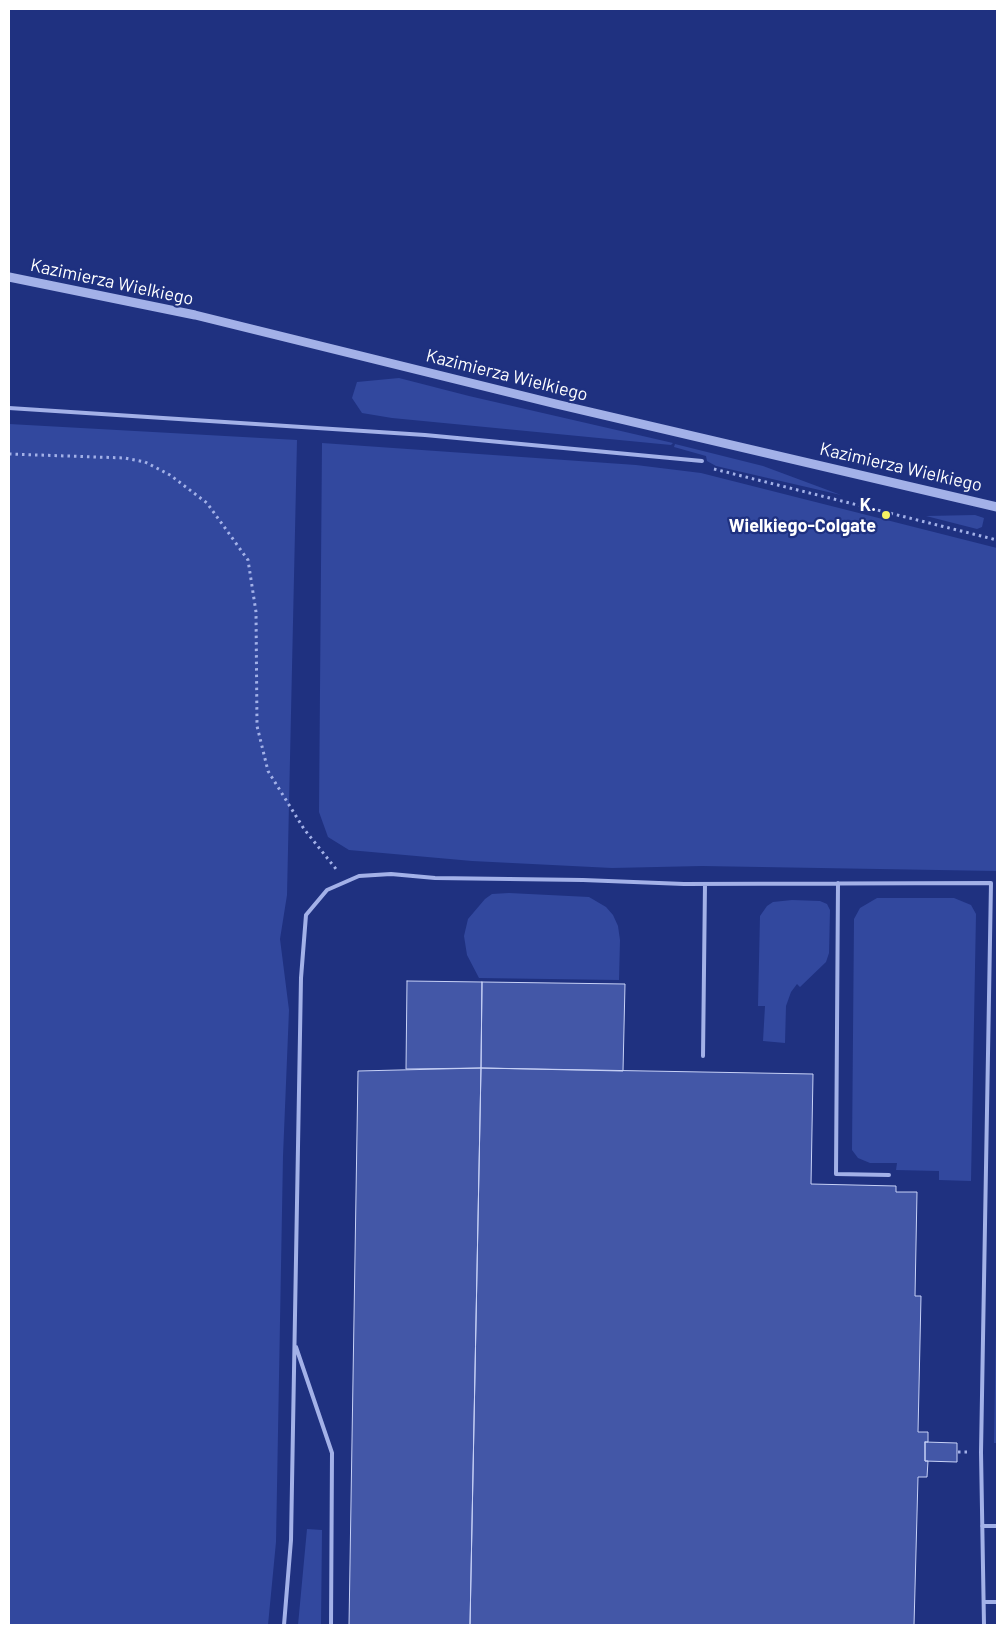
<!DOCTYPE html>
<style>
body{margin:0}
#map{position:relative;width:1006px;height:1634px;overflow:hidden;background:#1f3180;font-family:Barlow,sans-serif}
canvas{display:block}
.frame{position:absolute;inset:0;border:10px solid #fff;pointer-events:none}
</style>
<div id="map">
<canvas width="1006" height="1634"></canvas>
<div class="frame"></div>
</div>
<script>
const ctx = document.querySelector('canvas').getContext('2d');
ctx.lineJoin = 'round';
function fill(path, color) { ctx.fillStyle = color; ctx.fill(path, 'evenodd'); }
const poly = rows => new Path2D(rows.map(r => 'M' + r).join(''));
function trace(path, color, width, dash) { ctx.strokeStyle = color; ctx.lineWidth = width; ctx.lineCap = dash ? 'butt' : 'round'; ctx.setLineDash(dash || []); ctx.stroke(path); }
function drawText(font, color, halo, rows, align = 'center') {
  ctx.font = font + ' Barlow,sans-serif'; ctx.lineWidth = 4.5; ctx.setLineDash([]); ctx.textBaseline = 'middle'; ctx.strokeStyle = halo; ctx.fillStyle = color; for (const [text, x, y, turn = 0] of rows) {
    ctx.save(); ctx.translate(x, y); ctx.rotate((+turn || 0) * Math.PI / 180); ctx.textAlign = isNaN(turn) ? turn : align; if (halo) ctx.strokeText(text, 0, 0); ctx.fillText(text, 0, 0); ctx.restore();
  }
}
fill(poly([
 [399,378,469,396,673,443,671,445,392,418,362,413,352,398,357,382],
 [9,424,297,440,287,895,280,939,289,1010,283,1156,276,1542,268,1625,9,1625],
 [322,443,636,465,701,473,997,548,997,871,702,866,612,868,472,861,349,850,328,837,319,812],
 [675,444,763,466,841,495,716,466,707,461,706,456,674,447],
 [975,515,984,518,982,527,977,529,926,516],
 [509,893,589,897,606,907,613,915,618,926,620,940,619,980,479,978,467,955,464,936,468,919,485,899,492,894],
 [877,898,954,898,971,905,976,914,971,1181,939,1180,939,1171,896,1170,897,1163,870,1163,858,1158,852,1150,854,919,860,908],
 [792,900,820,901,827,904,830,910,829,953,826,962,800,987,797,984,791,992,786,1006,785,1043,763,1041,765,1006,758,1006,760,916,767,906,773,902],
 [997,1327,997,1443,994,1443,996,1328],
 [307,1529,322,1530,321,1625,298,1625]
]), '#32489e');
const building = poly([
 [407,981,482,982,481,1068,406,1069,407,981],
 [482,982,625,984,623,1071,481,1068,482,982],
 [481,1068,813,1074,811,1184,896,1186,896,1192,917,1192,915,1296,921,1296,918,1432,928,1432,928,1442,925,1442,925,1461,928,1461,927,1477,918,1477,914,1625,470,1625,481,1068],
 [481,1068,470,1625,349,1625,358,1071,481,1068],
 [925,1442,957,1443,957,1462,925,1461,925,1442]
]);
fill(building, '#4357a7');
trace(building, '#c7d1f6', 1);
trace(poly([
 [9,454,125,458,145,462,170,475,207,503,248,560,256,612,257,726,268,771,304,829,336,869],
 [714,469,997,540],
 [958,1452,967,1452]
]), '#a3b1e8', 3, [2.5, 4]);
trace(poly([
 [9,408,425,435,702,461],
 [838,883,836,1174,889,1175],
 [703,1056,705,884],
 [296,1347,332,1453,331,1625],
 [982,1526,997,1526],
 [984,1602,997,1602],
 [284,1625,291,1540,301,978,306,915,327,890,359,876,391,874,435,878,583,880,684,884,991,883,981,1452,984,1625]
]), '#a3b1e8', 4);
trace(poly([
 [9,277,195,315,556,404,997,507]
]), '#a3b1e8', 9);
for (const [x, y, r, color] of [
 [886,515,5,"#f6f163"]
]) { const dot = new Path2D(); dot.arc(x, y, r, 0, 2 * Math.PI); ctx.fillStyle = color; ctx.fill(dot); trace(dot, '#1f3180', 2); }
drawText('18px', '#fff', '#1f3180', [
 ["Kazimierza Wielkiego",112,282,12],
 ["Kazimierza Wielkiego",507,375,14],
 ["Kazimierza Wielkiego",901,467,13]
]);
drawText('bold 18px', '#fff', '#1f3180', [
 ["K.",876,505],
 ["Wielkiego-Colgate",876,526]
], 'right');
</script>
